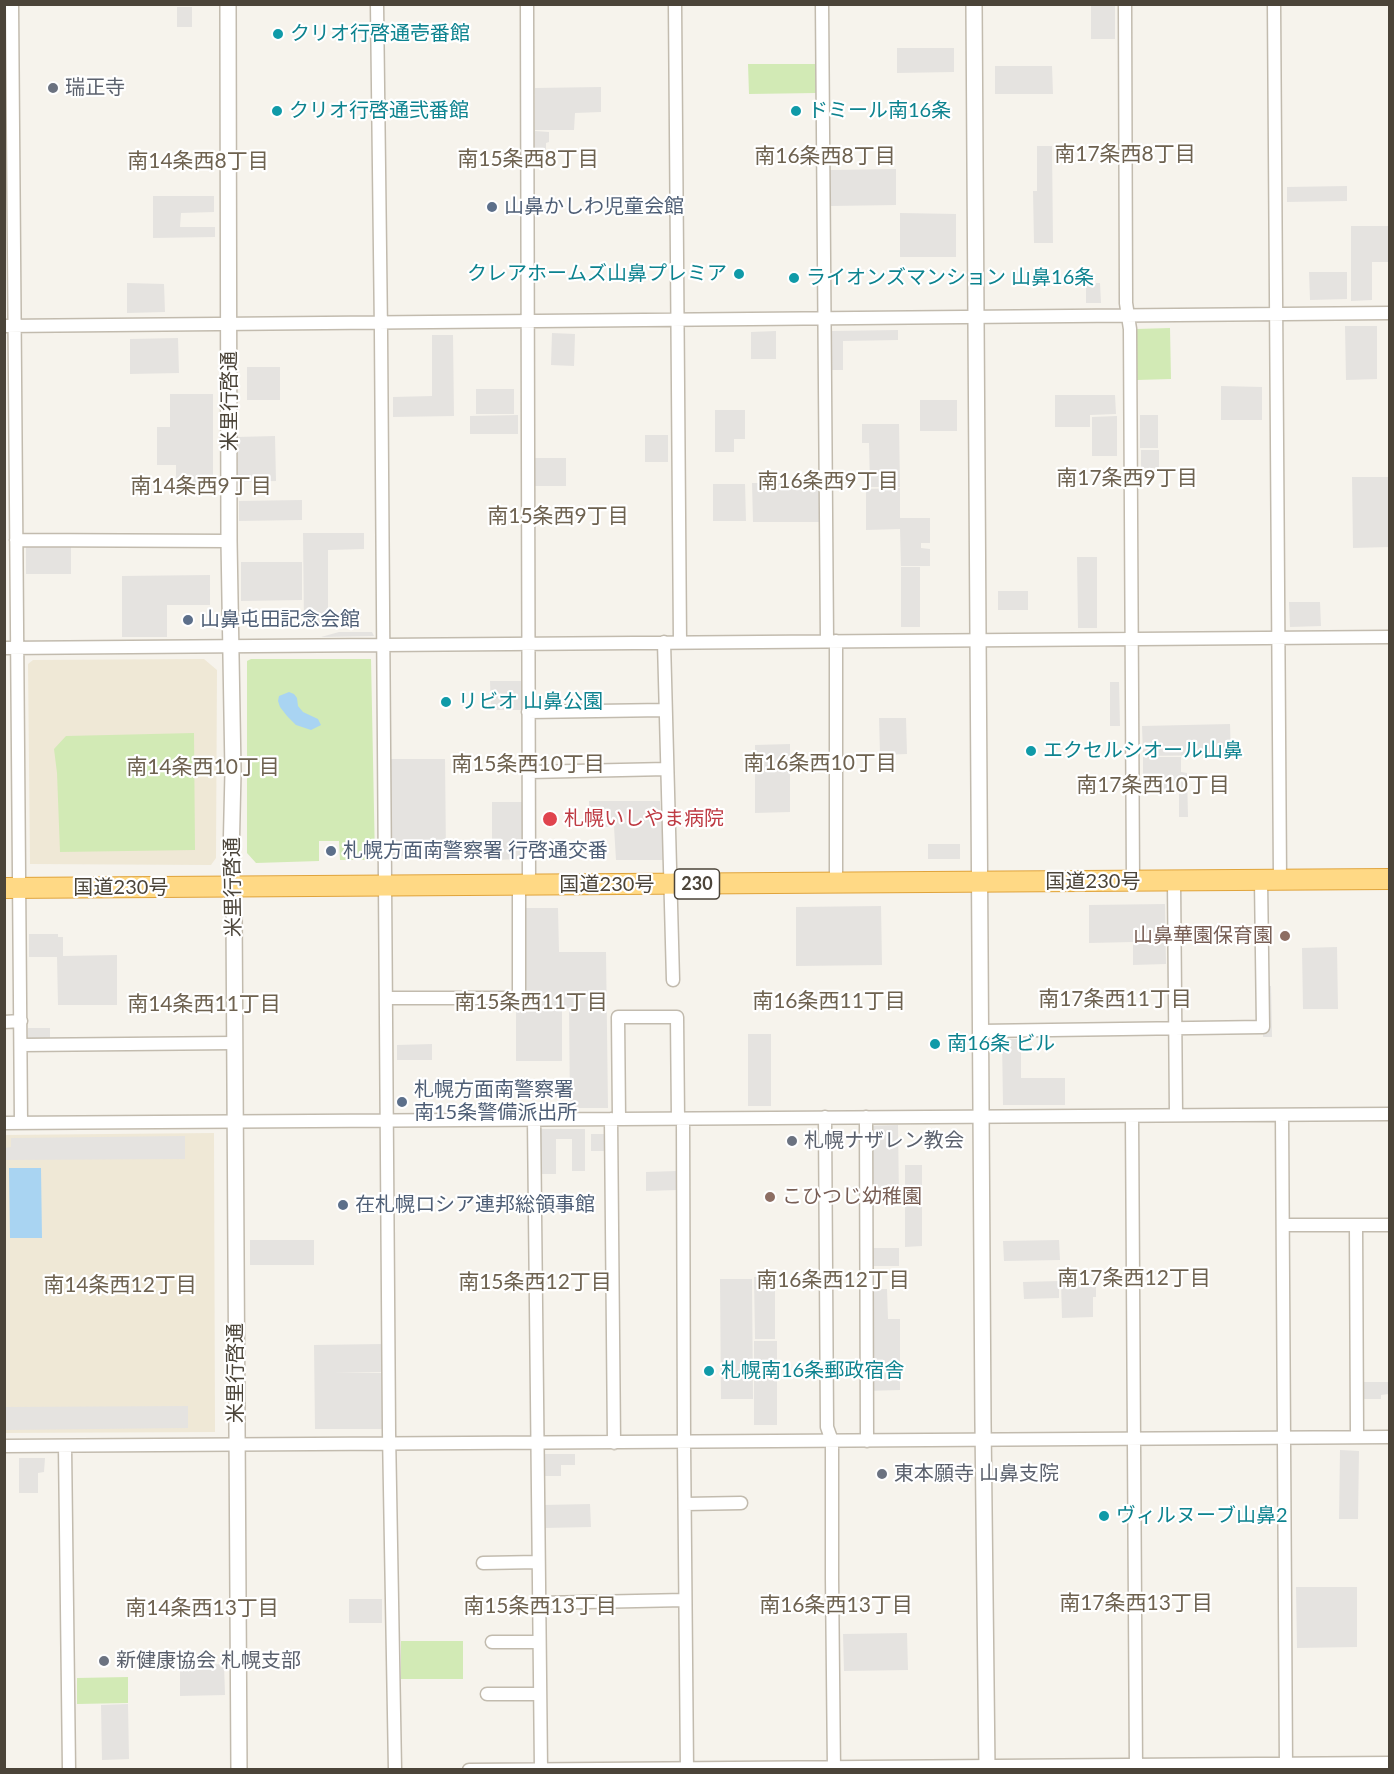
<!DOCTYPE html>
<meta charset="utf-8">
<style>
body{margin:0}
#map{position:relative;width:1394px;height:1774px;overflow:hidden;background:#f6f3ec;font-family:Lato,sans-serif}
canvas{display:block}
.frame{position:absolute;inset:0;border:6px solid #4b4439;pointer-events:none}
</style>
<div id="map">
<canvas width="1394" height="1774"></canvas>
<div class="frame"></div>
</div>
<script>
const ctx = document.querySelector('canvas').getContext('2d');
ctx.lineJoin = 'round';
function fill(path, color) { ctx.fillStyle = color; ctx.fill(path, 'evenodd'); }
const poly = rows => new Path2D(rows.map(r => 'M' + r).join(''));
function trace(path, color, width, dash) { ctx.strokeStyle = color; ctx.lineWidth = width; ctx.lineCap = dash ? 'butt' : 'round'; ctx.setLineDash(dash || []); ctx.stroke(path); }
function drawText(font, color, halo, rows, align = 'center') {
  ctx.font = font + ' Lato,"Noto Sans JP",sans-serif'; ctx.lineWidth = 4.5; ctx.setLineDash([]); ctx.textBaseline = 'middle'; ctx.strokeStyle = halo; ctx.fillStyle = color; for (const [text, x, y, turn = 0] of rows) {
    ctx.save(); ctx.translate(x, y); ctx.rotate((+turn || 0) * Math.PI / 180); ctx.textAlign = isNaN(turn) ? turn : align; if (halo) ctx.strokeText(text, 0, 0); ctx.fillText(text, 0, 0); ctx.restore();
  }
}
fill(poly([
 [204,659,217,670,216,858,211,865,30,864,28,664,33,660],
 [214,1133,215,1432,5,1433,4,1135]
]), '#efe8d6');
fill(poly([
 [748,64,816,64,816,93,749,94],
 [1170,328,1171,379,1137,380,1136,329],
 [251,659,371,659,375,860,340,860,339,841,319,841,319,861,256,863,247,853,247,661],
 [194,733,195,850,60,852,57,773,54,749,66,736],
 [401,1641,463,1641,463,1679,401,1679],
 [128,1677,128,1703,77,1704,77,1678]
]), '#d2eab5');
fill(poly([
 [1091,5,1115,5,1115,39,1091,39],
 [177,7,192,7,192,27,177,27],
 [897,48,954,48,954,72,897,73],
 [995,66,1052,66,1053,94,995,94],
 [601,87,601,112,575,113,574,130,535,130,535,88],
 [535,131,549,132,549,142,546,143,546,152,549,153,549,165,535,165],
 [1037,146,1052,146,1053,243,1034,243,1033,191,1037,191],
 [896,169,896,205,831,206,830,170],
 [1347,186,1347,201,1287,202,1287,187],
 [153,196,214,196,214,212,181,213,180,227,215,227,215,237,153,238],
 [900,213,956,214,956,257,900,257],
 [1351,226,1389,226,1389,262,1372,262,1372,300,1351,301],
 [1309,272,1347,272,1347,299,1310,300],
 [127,283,164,284,165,312,127,313],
 [1086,283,1100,283,1101,303,1086,303],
 [1345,326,1377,326,1377,379,1346,380],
 [898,330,898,340,843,341,843,370,832,370,832,331],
 [776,331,776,359,751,359,751,332],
 [552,333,575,334,574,366,551,365],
 [432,335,453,335,454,416,393,417,393,397,432,396],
 [178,338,179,373,130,374,130,339],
 [247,367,280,367,280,400,247,400],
 [1221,386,1262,387,1262,420,1221,420],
 [476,389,514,389,514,414,476,414],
 [170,394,213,394,213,483,176,483,176,465,157,465,157,427,170,427],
 [1055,395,1115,395,1116,414,1090,415,1090,427,1055,427],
 [920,400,957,400,957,431,920,431],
 [715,410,745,410,745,439,734,439,734,452,715,452],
 [518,415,518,434,470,434,470,416],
 [1140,415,1158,415,1158,448,1140,448],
 [1117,416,1117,456,1092,456,1092,417],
 [862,424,899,424,900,487,870,487,869,443,862,443],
 [645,435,668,435,668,462,645,462],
 [275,436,276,481,238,482,237,437],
 [1141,450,1159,450,1159,468,1141,468],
 [530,458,566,458,566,486,530,486],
 [1352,477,1389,477,1389,547,1353,548],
 [752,483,819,483,819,522,753,522],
 [713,484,745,484,746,521,713,521],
 [900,488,900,518,930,518,930,543,921,543,921,548,930,549,930,566,901,566,900,529,866,530,866,489],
 [302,500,302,520,239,521,239,501],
 [303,533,364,533,364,549,328,550,328,624,304,625],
 [26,544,71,544,71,574,26,574],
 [1077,557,1097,557,1097,628,1078,628],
 [241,562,302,562,302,600,241,601],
 [901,567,920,567,920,627,901,627],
 [210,575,210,605,167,605,167,637,122,637,122,576],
 [998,591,1028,591,1028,610,998,610],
 [1289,602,1320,602,1321,626,1290,627],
 [339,632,372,632,374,636,321,637],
 [490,681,523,681,524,710,491,710],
 [1110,682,1119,682,1120,726,1110,726],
 [879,718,906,718,907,754,880,755],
 [1230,724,1231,755,1143,756,1142,726],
 [790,744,790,812,755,813,755,745],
 [1143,757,1181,757,1181,772,1187,773,1188,817,1179,817,1179,792,1143,792],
 [390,759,445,759,446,855,391,856],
 [589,801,660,801,664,860,616,860,614,827,590,827],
 [492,802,524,802,524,859,492,860],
 [928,844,960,844,960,859,928,859],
 [1165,904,1166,964,1133,965,1133,942,1089,943,1089,905],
 [881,906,882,965,796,966,796,907],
 [519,908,558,908,559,952,606,952,608,1108,570,1108,569,1008,526,1007,520,993],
 [29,934,58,934,58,937,63,937,63,956,117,955,117,1005,58,1005,57,957,29,957],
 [1337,947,1338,1009,1303,1009,1302,948],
 [1263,986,1271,986,1272,1037,1263,1037],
 [516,1009,562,1009,562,1061,516,1061],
 [28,1028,50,1028,50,1041,28,1041],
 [748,1034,771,1034,771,1106,748,1106],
 [1002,1039,1021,1039,1021,1078,1065,1078,1065,1105,1003,1105],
 [432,1044,432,1060,397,1060,397,1045],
 [898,1125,899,1198,865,1199,864,1126],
 [539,1129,585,1129,585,1171,572,1171,572,1139,556,1139,556,1174,540,1174],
 [591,1134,606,1134,606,1151,591,1151],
 [185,1136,185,1159,5,1160,5,1148,11,1147,11,1138],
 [905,1165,922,1165,922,1246,905,1247],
 [677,1171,677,1190,646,1191,646,1172],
 [250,1240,314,1240,314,1265,250,1265],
 [1059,1240,1060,1260,1004,1261,1003,1241],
 [865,1248,899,1248,899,1266,865,1266],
 [754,1277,775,1277,775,1339,755,1339],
 [720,1279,752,1279,753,1399,721,1399],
 [1059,1281,1059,1298,1024,1299,1023,1282],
 [1096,1281,1096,1297,1093,1297,1093,1317,1062,1318,1061,1282],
 [865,1289,887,1289,888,1319,900,1319,900,1390,865,1391],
 [754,1341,777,1341,777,1425,754,1425],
 [382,1344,383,1372,334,1373,383,1373,383,1429,315,1429,314,1345],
 [1360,1382,1389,1382,1389,1394,1381,1395,1381,1399,1361,1399],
 [188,1406,188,1428,5,1430,5,1407],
 [1340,1450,1359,1451,1358,1519,1339,1519],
 [543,1454,575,1454,575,1465,561,1465,561,1476,543,1476],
 [19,1458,45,1458,44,1472,38,1473,38,1493,19,1493],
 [590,1504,591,1527,544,1528,543,1505],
 [1296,1587,1357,1587,1357,1647,1297,1648],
 [349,1599,382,1599,382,1623,349,1623],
 [907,1633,908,1670,844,1671,843,1634],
 [224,1664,225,1695,180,1696,180,1665],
 [128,1704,129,1759,102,1760,101,1705]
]), '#e5e3e0');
fill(poly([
 [289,692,294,694,297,698,298,706,303,712,318,719,321,725,311,730,296,725,287,716,280,707,278,701,279,696],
 [9,1168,41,1168,42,1238,10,1238]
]), '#a9d4f2');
const minor = poly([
 [12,4,21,1123],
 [377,4,381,333,389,1432,395,1770],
 [527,4,529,885],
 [675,4,680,642],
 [822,4,827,641],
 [1125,4,1126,303,1130,329,1133,882],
 [1274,4,1280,879],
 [4,326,1390,313],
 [16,540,229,541],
 [836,641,836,883],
 [664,642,673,980],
 [4,648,1390,637],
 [528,712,665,710],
 [529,772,667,769],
 [1174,881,1176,1115],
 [386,998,519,998,519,885],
 [4,1022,21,1021],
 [980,1031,1263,1027,1261,880],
 [21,1045,234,1043],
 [1282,1115,1286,1770],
 [1132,1116,1136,1770],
 [825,1117,827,1427,832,1441,832,1578,834,1770],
 [866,1117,867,1441],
 [534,1119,541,1769],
 [611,1119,614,1443],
 [619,1119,618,1017,677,1017,678,1119],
 [683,1119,684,1442,687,1770],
 [4,1123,1390,1114],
 [1283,1225,1390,1225],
 [1356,1225,1357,1437],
 [4,1446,1390,1437],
 [65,1446,69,1770],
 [685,1504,741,1503],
 [483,1563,538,1562],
 [539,1603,685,1600],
 [492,1642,539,1642],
 [487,1694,540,1694],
 [469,1770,1390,1763]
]);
const tertiary = poly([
 [228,4,229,541,233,772,231,858,234,911,239,1770],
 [974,4,983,1423,987,1770]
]);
const trunk = poly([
 [4,888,1390,879]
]);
trace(minor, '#c2bbae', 15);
trace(tertiary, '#c2bbae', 18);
trace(trunk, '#e0a43c', 22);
trace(minor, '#fff', 12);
trace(tertiary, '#fff', 15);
trace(trunk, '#ffd985', 20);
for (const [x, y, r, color] of [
 [278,34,6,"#0f9aa8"],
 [53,88,6,"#6b7280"],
 [277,111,6,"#0f9aa8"],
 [796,111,6,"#0f9aa8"],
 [492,207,6,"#5c6f8a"],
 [739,274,6,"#0f9aa8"],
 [794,278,6,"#0f9aa8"],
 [188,620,6,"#5c6f8a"],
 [446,702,6,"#0f9aa8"],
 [1031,751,6,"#0f9aa8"],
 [550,819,8,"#e0444e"],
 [331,851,6,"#5c6f8a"],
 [1285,936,6,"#8d6e63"],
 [935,1044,6,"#0f9aa8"],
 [402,1102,6,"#5c6f8a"],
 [792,1141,6,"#6b7280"],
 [770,1197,6,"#8d6e63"],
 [343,1205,6,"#5c6f8a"],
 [709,1371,6,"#0f9aa8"],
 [882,1474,6,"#6b7280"],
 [1104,1516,6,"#0f9aa8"],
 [104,1661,6,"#6b7280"]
]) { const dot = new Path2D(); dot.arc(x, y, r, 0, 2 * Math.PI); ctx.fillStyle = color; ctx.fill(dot); trace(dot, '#fff', 2); }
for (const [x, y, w] of [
 [697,884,45]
]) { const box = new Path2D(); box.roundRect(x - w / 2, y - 15, w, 30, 4.5); ctx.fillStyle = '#fff'; ctx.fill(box); trace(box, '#4b4439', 1.5); }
drawText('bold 18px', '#4b4439', null, [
 ["230",697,884]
]);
drawText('20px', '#0d838f', '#fff', [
 ["クリオ行啓通壱番館",290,34],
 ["クリオ行啓通弐番館",289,111],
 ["ドミール南16条",808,111],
 ["クレアホームズ山鼻プレミア",727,274,"right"],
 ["ライオンズマンション 山鼻16条",806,278],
 ["リビオ 山鼻公園",458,702],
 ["エクセルシオール山鼻",1043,751],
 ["南16条 ビル",947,1044],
 ["札幌南16条郵政宿舎",721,1371],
 ["ヴィルヌーブ山鼻2",1116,1516]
], 'left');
drawText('20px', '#5b616d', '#fff', [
 ["瑞正寺",65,88],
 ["札幌ナザレン教会",804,1141],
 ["東本願寺 山鼻支院",894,1474],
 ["新健康協会 札幌支部",116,1661]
], 'left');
drawText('20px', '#4e5e75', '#fff', [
 ["山鼻かしわ児童会館",504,207],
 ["山鼻屯田記念会館",200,620],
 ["札幌方面南警察署 行啓通交番",343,851],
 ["札幌方面南警察署",414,1090],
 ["南15条警備派出所",414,1113],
 ["在札幌ロシア連邦総領事館",355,1205]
], 'left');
drawText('20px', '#4b4439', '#fff', [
 ["米里行啓通",230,401,-90],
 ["国道230号",1093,882],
 ["国道230号",607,885],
 ["米里行啓通",233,887,-91],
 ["国道230号",121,888],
 ["米里行啓通",236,1373,-90]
]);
drawText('20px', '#be3a42', '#fff', [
 ["札幌いしやま病院",564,819]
], 'left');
drawText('20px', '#785e54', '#fff', [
 ["山鼻華園保育園",1273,936],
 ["こひつじ幼稚園",782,1197,"left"]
], 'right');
drawText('21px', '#6e6250', '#fff', [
 ["南17条西8丁目",1125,154],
 ["南16条西8丁目",825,156],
 ["南15条西8丁目",528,159],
 ["南14条西8丁目",198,161],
 ["南17条西9丁目",1127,478],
 ["南16条西9丁目",828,481],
 ["南14条西9丁目",201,486],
 ["南15条西9丁目",558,516],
 ["南16条西10丁目",820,763],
 ["南15条西10丁目",528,764],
 ["南14条西10丁目",203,767],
 ["南17条西10丁目",1153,785],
 ["南17条西11丁目",1115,999],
 ["南16条西11丁目",829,1001],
 ["南15条西11丁目",531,1002],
 ["南14条西11丁目",204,1004],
 ["南17条西12丁目",1134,1278],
 ["南16条西12丁目",833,1280],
 ["南15条西12丁目",535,1282],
 ["南14条西12丁目",120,1285],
 ["南17条西13丁目",1136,1603],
 ["南16条西13丁目",836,1605],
 ["南15条西13丁目",540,1606],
 ["南14条西13丁目",202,1608]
]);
</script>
